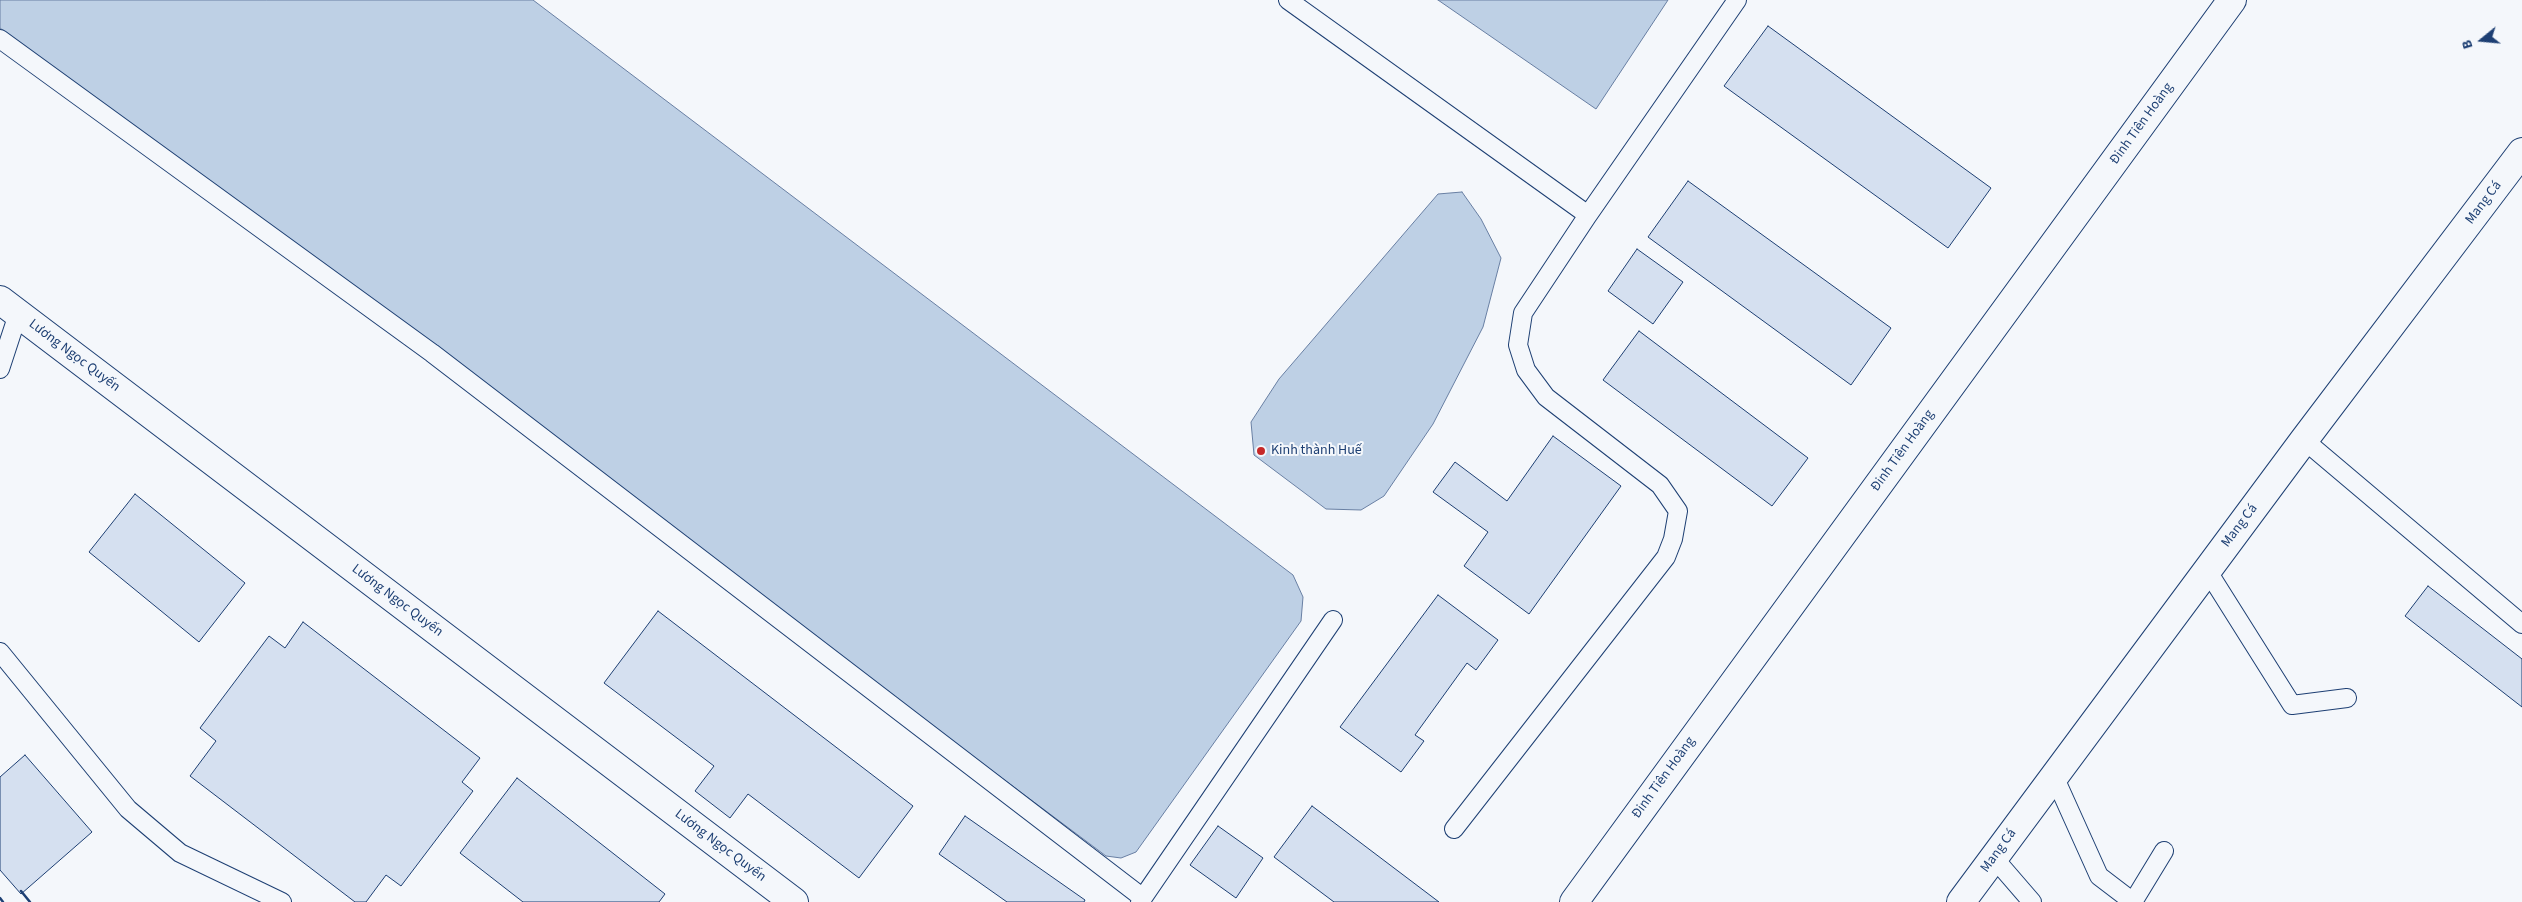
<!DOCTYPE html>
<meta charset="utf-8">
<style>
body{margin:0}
#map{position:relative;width:2522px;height:902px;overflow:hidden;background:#f4f7fb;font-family:"Source Sans 3",sans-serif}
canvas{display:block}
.north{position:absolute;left:2457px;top:15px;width:50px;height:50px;-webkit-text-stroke:4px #f4f7fb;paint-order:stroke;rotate:253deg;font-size:14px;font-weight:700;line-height:20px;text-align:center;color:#1d3f73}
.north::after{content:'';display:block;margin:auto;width:18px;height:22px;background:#1d3f73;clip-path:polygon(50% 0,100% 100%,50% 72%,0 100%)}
</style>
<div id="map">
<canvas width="2522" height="902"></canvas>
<div class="north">B</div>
</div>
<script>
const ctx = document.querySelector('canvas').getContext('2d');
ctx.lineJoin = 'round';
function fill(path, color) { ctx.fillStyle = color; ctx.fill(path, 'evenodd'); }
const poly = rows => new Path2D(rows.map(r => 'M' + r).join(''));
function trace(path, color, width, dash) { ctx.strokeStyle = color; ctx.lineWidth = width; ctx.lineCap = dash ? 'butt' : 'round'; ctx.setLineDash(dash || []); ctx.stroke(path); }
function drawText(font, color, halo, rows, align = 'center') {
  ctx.font = font + ' "Source Sans 3",sans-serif'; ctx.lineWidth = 4; ctx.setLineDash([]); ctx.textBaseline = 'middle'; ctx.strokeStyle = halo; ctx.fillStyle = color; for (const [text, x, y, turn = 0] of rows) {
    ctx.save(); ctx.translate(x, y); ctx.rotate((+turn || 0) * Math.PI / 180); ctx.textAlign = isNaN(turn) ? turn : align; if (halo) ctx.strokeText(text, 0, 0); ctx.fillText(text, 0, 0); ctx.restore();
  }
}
const water = poly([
 [0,0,533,0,1293,575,1303,597,1301,621,1136,852,1121,858,1106,856,0,28,0,0],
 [1438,0,1668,0,1596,109,1438,0],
 [1462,192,1481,219,1501,258,1483,327,1433,424,1384,496,1361,510,1326,509,1254,455,1251,422,1279,379,1438,194,1462,192]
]);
fill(water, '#bed0e5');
trace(water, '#687fa3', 1);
const building = poly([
 [1768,26,1991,188,1948,248,1724,86,1768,26],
 [1688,181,1891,328,1851,385,1648,237,1688,181],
 [1637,249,1683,282,1653,324,1608,291,1637,249],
 [1639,331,1808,458,1772,506,1603,380,1639,331],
 [1553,436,1621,486,1529,614,1464,566,1488,532,1433,492,1455,462,1507,501,1553,436],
 [135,494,245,583,199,642,89,552,135,494],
 [2428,586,2522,659,2522,707,2405,616,2428,586],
 [1438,595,1498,640,1476,670,1467,663,1415,735,1424,741,1401,772,1340,727,1438,595],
 [658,611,913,806,859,878,748,794,730,818,695,791,714,766,604,683,658,611],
 [303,622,480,758,462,782,473,791,401,886,386,875,366,902,355,902,190,776,216,741,200,728,269,636,285,648,303,622],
 [25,755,92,832,21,894,0,870,0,777,25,755],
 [517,778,665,894,659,902,523,902,460,853,517,778],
 [1312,806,1439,902,1334,902,1274,857,1312,806],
 [965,816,1085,900,1084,902,1007,902,939,854,965,816],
 [1218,826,1263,858,1236,898,1190,865,1218,826]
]);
fill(building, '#d5e0f0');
trace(building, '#1d3f73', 1);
const lane = poly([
 [1288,0,1588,215,1737,0],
 [0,39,432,353,1143,898],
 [0,369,18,314],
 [2304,440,2522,624],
 [2207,570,2292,705,2347,698],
 [0,652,128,809,180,853,282,902],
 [2054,776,2099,876,2133,902,2164,851],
 [1454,829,1666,557,1673,539,1678,511,1660,485,1546,397,1526,370,1518,345,1523,313,1588,215],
 [1994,858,2032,902],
 [1140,902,1333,620]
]);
const street = poly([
 [0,300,794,902],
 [1961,902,2304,440,2522,152]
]);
const secondary = poly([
 [1574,902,2232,0]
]);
trace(lane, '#1d3f73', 20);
trace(street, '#1d3f73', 30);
trace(secondary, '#1d3f73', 30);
trace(lane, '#f4f7fb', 18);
trace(street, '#f4f7fb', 28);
trace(secondary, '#f4f7fb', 28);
trace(poly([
 [21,891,30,902],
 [0,898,3,902]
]), '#1d3f73', 2.5);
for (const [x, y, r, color] of [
 [1261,451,5,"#c62828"]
]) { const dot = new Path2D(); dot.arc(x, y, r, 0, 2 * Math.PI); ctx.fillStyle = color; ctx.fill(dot); trace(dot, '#f4f7fb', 2); }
drawText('14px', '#1d3f73', '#f4f7fb', [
 ["Đinh Tiên Hoàng",2142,124,-54],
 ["Mang Cá",2484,203,-53],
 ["Lương Ngọc Quyến",74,356,37],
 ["Đinh Tiên Hoàng",1903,451,-54],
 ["Mang Cá",2240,526,-53],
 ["Lương Ngọc Quyến",397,601,37],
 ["Đinh Tiên Hoàng",1664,778,-54],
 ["Lương Ngọc Quyến",720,846,37],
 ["Mang Cá",1999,851,-54]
]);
drawText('14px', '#1d3f73', '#f4f7fb', [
 ["Kinh thành Huế",1271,451]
], 'left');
</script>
